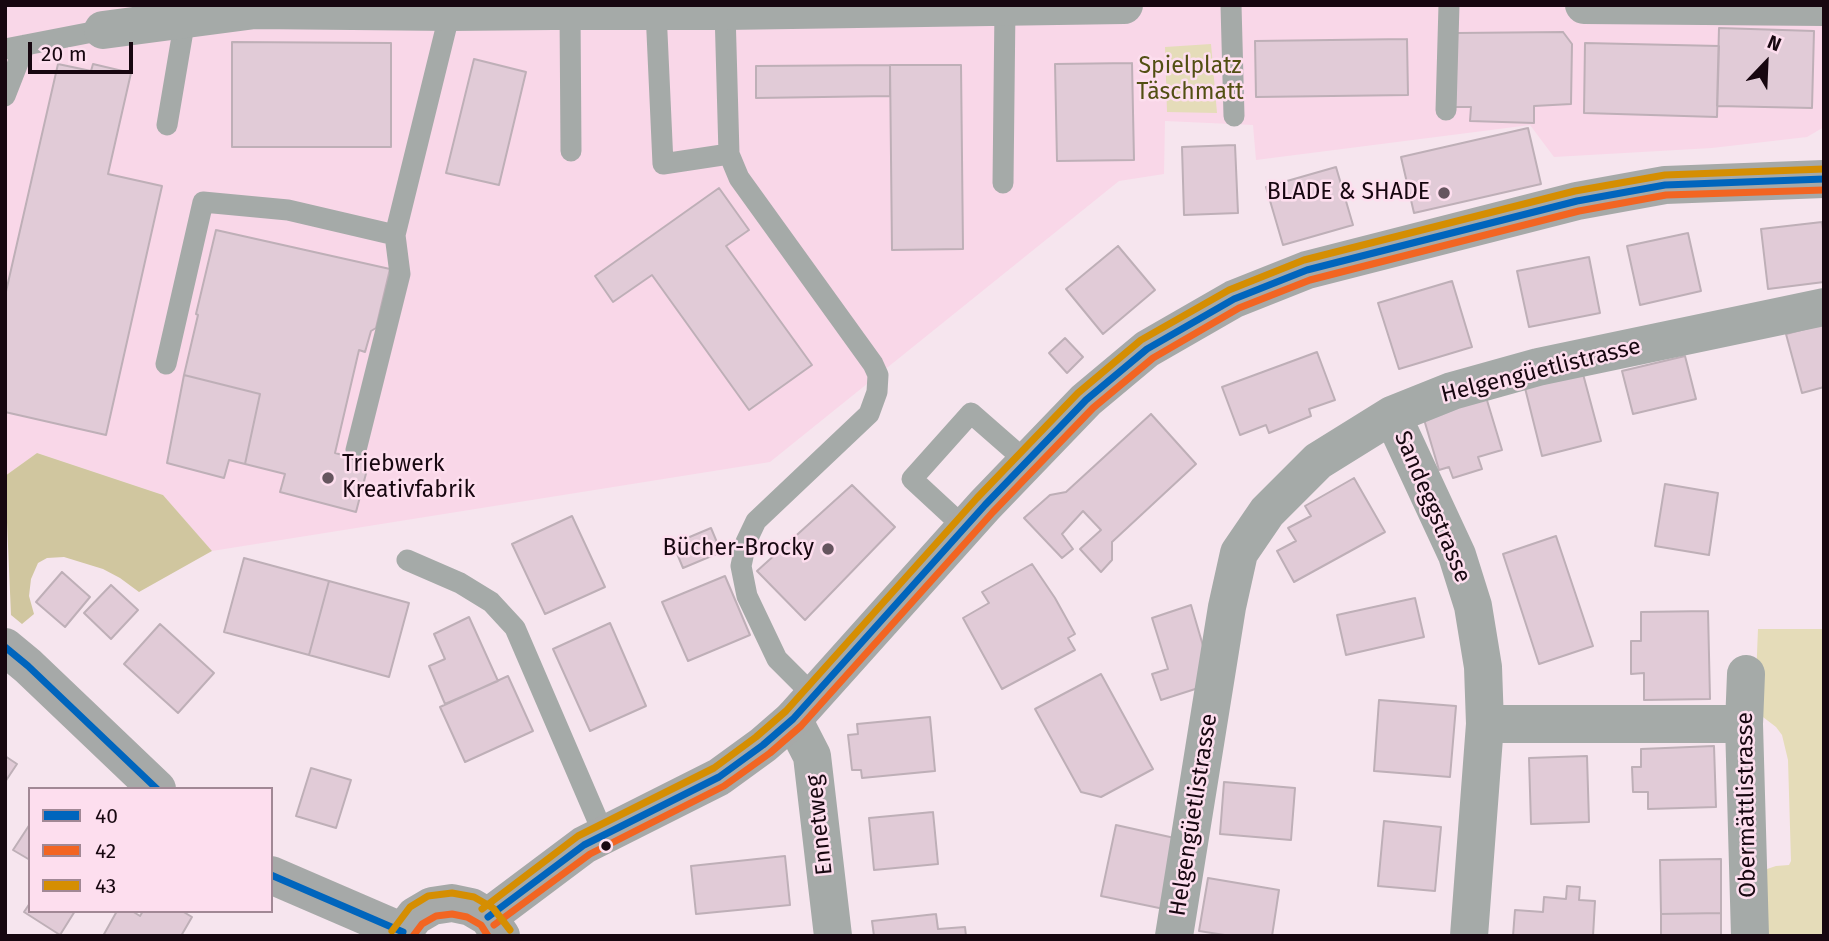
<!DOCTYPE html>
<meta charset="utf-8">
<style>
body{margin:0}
#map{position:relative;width:1829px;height:941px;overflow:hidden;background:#f6e5ee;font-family:"Fira Sans",sans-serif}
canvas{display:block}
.frame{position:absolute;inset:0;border:7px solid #170710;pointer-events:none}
.legend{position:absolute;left:28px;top:787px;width:245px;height:126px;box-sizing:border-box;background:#fddeee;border:2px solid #a18895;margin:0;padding:9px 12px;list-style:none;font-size:21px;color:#170710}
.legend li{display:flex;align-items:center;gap:14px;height:35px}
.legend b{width:35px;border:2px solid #a18895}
.north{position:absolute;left:1731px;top:28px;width:70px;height:70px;-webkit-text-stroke:5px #fddeee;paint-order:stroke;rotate:23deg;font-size:19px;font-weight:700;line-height:28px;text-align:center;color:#170710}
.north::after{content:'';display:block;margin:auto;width:24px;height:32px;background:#170710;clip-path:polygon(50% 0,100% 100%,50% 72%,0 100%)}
.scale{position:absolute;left:28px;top:42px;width:105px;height:32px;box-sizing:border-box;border:4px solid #170710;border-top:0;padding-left:9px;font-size:21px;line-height:24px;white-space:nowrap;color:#170710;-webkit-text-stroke:5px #fddeee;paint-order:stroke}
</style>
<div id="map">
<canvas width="1829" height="941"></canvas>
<div class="frame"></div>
<ul class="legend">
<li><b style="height:9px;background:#0065bd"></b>40</li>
<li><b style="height:9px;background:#f26522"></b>42</li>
<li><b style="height:9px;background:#d58e02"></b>43</li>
</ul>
<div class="north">N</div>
<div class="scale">20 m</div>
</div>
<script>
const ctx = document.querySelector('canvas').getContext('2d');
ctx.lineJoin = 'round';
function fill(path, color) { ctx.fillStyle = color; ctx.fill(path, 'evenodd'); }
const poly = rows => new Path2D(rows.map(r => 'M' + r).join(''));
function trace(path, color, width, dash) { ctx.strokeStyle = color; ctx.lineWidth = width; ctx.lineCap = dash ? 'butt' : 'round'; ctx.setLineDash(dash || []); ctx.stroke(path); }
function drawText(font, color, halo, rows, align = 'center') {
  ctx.font = font + ' "Fira Sans",sans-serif'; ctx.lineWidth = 5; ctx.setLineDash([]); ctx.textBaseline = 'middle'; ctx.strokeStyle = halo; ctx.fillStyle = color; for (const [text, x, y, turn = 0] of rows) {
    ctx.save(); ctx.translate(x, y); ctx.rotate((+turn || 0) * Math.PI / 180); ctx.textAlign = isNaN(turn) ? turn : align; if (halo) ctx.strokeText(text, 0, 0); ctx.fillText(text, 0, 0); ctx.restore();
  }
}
fill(poly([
 [5,5,1817,5,1824,29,1824,127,1807,137,1712,148,1554,157,1530,125,1256,160,1253,125,1165,121,1164,174,1119,181,770,462,212,551,163,495,37,453,5,476]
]), '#f9d7e8');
fill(poly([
 [1211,44,1217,113,1167,112,1165,47],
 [1758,629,1824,629,1824,936,1764,936,1767,869,1776,866,1789,865,1791,861,1788,760,1782,735,1776,727,1759,714,1755,703]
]), '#e5dcb9');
fill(poly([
 [37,453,163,495,212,551,139,592,120,578,103,569,64,557,47,558,38,563,31,579,29,596,34,614,22,624,11,615,5,476]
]), '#d0c69f');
const building = poly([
 [1719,28,1814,31,1812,108,1717,106,1719,28],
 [1563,32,1572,44,1571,104,1534,106,1534,123,1470,121,1471,107,1455,107,1457,33,1563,32],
 [1407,39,1408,95,1256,97,1255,41,1407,39],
 [232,42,391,43,391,147,232,147,232,42],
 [1585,43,1719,46,1717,117,1584,113,1585,43],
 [474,59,526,72,499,185,446,173,474,59],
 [1132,63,1134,160,1057,161,1055,64,1132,63],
 [58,64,91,71,93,64,131,73,108,174,162,186,106,435,5,412,5,296,58,64],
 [890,65,961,65,963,249,892,250,890,65],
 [890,65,890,96,756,98,756,66,890,65],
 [1528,128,1541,184,1414,213,1401,157,1528,128],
 [1235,145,1238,213,1184,215,1182,147,1235,145],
 [1336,167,1353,225,1283,245,1266,187,1336,167],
 [719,188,749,230,726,246,812,365,749,410,652,275,613,302,595,276,719,188],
 [1822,222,1824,236,1824,282,1768,289,1761,229,1822,222],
 [216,230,390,269,376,328,371,331,365,352,359,350,335,453,369,462,356,512,280,492,285,474,245,464,260,394,184,375,198,315,196,314,216,230],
 [1688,233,1701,291,1640,305,1627,246,1688,233],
 [1118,246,1155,290,1103,334,1066,289,1118,246],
 [1589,257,1600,313,1529,327,1517,271,1589,257],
 [1452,281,1472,347,1399,369,1378,303,1452,281],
 [1824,324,1824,387,1802,393,1786,334,1824,324],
 [1065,338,1083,357,1067,373,1049,353,1065,338],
 [1317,352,1335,400,1309,409,1311,416,1269,433,1266,425,1240,435,1222,387,1317,352],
 [1685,356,1696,399,1633,414,1622,371,1685,356],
 [1583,374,1601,441,1542,456,1525,388,1583,374],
 [184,375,260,394,245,464,229,460,224,478,167,463,184,375],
 [1486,397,1502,450,1478,457,1482,469,1453,478,1449,467,1439,470,1423,416,1486,397],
 [1151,414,1196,464,1112,542,1112,560,1101,572,1080,549,1101,530,1083,511,1062,534,1073,549,1062,558,1024,518,1050,495,1066,492,1151,414],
 [1354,478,1385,532,1294,582,1277,551,1296,541,1288,528,1311,516,1305,506,1354,478],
 [1665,484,1718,493,1709,555,1655,546,1665,484],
 [852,485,895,527,805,620,757,571,852,485],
 [572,516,605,587,545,614,512,544,572,516],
 [711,528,721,552,683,568,673,544,711,528],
 [1556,536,1593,646,1539,664,1503,554,1556,536],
 [244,558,329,581,309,655,224,632,244,558],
 [1032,564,1055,598,1075,634,1068,638,1075,650,1002,689,963,618,989,603,982,592,1032,564],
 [62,572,90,597,65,627,36,602,62,572],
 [725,576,750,635,688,661,662,602,725,576],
 [329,581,409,603,389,677,309,655,329,581],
 [111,585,138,610,111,639,84,613,111,585],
 [1415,598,1424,637,1346,655,1337,615,1415,598],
 [1191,605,1214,683,1161,700,1152,674,1168,669,1152,618,1191,605],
 [1708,611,1710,699,1644,700,1644,673,1631,674,1631,641,1641,641,1641,612,1708,611],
 [469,617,498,681,445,704,429,666,445,659,434,634,469,617],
 [610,623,646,706,590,731,553,649,610,623],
 [160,624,214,673,178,713,124,664,160,624],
 [1101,674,1153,769,1101,797,1081,792,1035,709,1101,674],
 [508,676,533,731,465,762,440,707,508,676],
 [1379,700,1456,706,1450,777,1374,771,1379,700],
 [930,717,935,771,862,778,861,770,852,770,848,735,858,734,857,724,930,717],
 [1714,746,1716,807,1648,809,1648,792,1633,792,1632,767,1641,767,1641,749,1714,746],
 [5,756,17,764,5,782,5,756],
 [1587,756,1589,822,1531,824,1529,758,1587,756],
 [311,768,351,780,336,828,296,816,311,768],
 [1224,782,1295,788,1291,840,1220,834,1224,782],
 [933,812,938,864,874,870,869,818,933,812],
 [1384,821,1441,827,1435,891,1378,886,1384,821],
 [30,824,30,860,13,850,30,824],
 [1116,825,1179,839,1164,909,1101,896,1116,825],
 [785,856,790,905,696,914,691,866,785,856],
 [1721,859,1721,913,1661,914,1660,860,1721,859],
 [1208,878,1279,890,1272,936,1231,936,1199,931,1208,878],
 [1567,886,1580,887,1579,900,1595,901,1593,936,1513,936,1515,910,1543,912,1544,897,1566,899,1567,886],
 [30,903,30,911,75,911,60,935,24,912,30,903],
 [117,911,132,911,140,916,143,911,182,911,192,917,181,936,103,936,117,911],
 [1721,913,1721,936,1661,936,1661,914,1721,913],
 [936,914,938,929,965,927,966,936,874,936,872,921,936,914]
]);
fill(building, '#e1cbd7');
trace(building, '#beafb7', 2);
trace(poly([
 [1231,5,1234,116],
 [570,11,571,151],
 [656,11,663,164,729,154],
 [725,11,729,154,739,178,873,364,878,375,877,392,869,414,756,521,746,542,741,566,747,596,777,659,814,696],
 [5,49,103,30],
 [5,96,25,45],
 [1446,110,1449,5],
 [167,125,185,19],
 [1003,183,1005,7],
 [166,364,203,202,288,210,395,235,450,12],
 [356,450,400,274,395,235],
 [965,528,912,479,971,413,1027,462],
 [407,560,460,583,491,602,515,628,604,835]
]), '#a5aaa8', 21);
trace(poly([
 [1584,5,1824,7],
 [103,30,255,10,450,12,553,11,725,11,1124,5],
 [1392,415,1457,555,1473,606,1483,667,1485,724,1469,936],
 [1746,674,1744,724,1750,936],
 [793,719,812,756,833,936],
 [1485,724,1744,724],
 [1174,936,1227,607,1239,553,1267,512,1318,461,1392,415,1452,391,1538,367,1824,307]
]), '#a5aaa8', 38);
trace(poly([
 [5,647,28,666,157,789],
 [271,875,403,932],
 [488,917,584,845,719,777,763,745,793,719,985,505,1086,400,1147,349,1234,299,1307,270,1577,201,1665,185,1824,179],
 [401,936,403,932,415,916,432,906,452,903,471,907,488,917,501,936]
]), '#a6a9a8', 38);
trace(poly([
 [5,647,28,666,157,789],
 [271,875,403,932],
 [488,917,584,845,719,777,763,745,793,719,985,505,1086,400,1147,349,1234,299,1307,270,1577,201,1665,185,1824,179]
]), '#0065bd', 7);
trace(poly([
 [494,925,590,854,724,786,770,753,801,726,993,512,1093,408,1153,358,1239,308,1310,280,1579,211,1666,195,1824,190],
 [413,936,422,924,436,916,452,914,467,917,481,925,488,936]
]), '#f26522', 7);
trace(poly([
 [482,909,578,836,714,768,756,737,786,711,977,498,1078,393,1141,340,1229,290,1304,260,1575,191,1665,175,1824,169],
 [392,931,410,907,428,896,452,893,474,897,493,908,510,930]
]), '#d58e02', 7);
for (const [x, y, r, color] of [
 [1444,193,7,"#65555e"],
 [328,478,7,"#65555e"],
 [828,549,7,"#65555e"],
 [606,846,6,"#170710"]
]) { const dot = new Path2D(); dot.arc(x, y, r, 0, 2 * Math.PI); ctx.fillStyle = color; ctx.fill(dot); trace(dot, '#fddeee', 2.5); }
drawText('23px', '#524f13', '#fddeee', [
 ["Spielplatz",1190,67],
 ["Täschmatt",1190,93]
]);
drawText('23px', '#170710', '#fddeee', [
 ["BLADE & SHADE",1430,193],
 ["Triebwerk",342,465,"left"],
 ["Kreativfabrik",342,491,"left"],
 ["Bücher-Brocky",814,549]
], 'right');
drawText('23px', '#170710', '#fddeee', [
 ["Helgengüetlistrasse",1541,371,-14],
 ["Sandeggstrasse",1432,507,67],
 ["Obermättlistrasse",1747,805,-91],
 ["Helgengüetlistrasse",1194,815,-81],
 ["Ennetweg",820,825,-96]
]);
</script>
